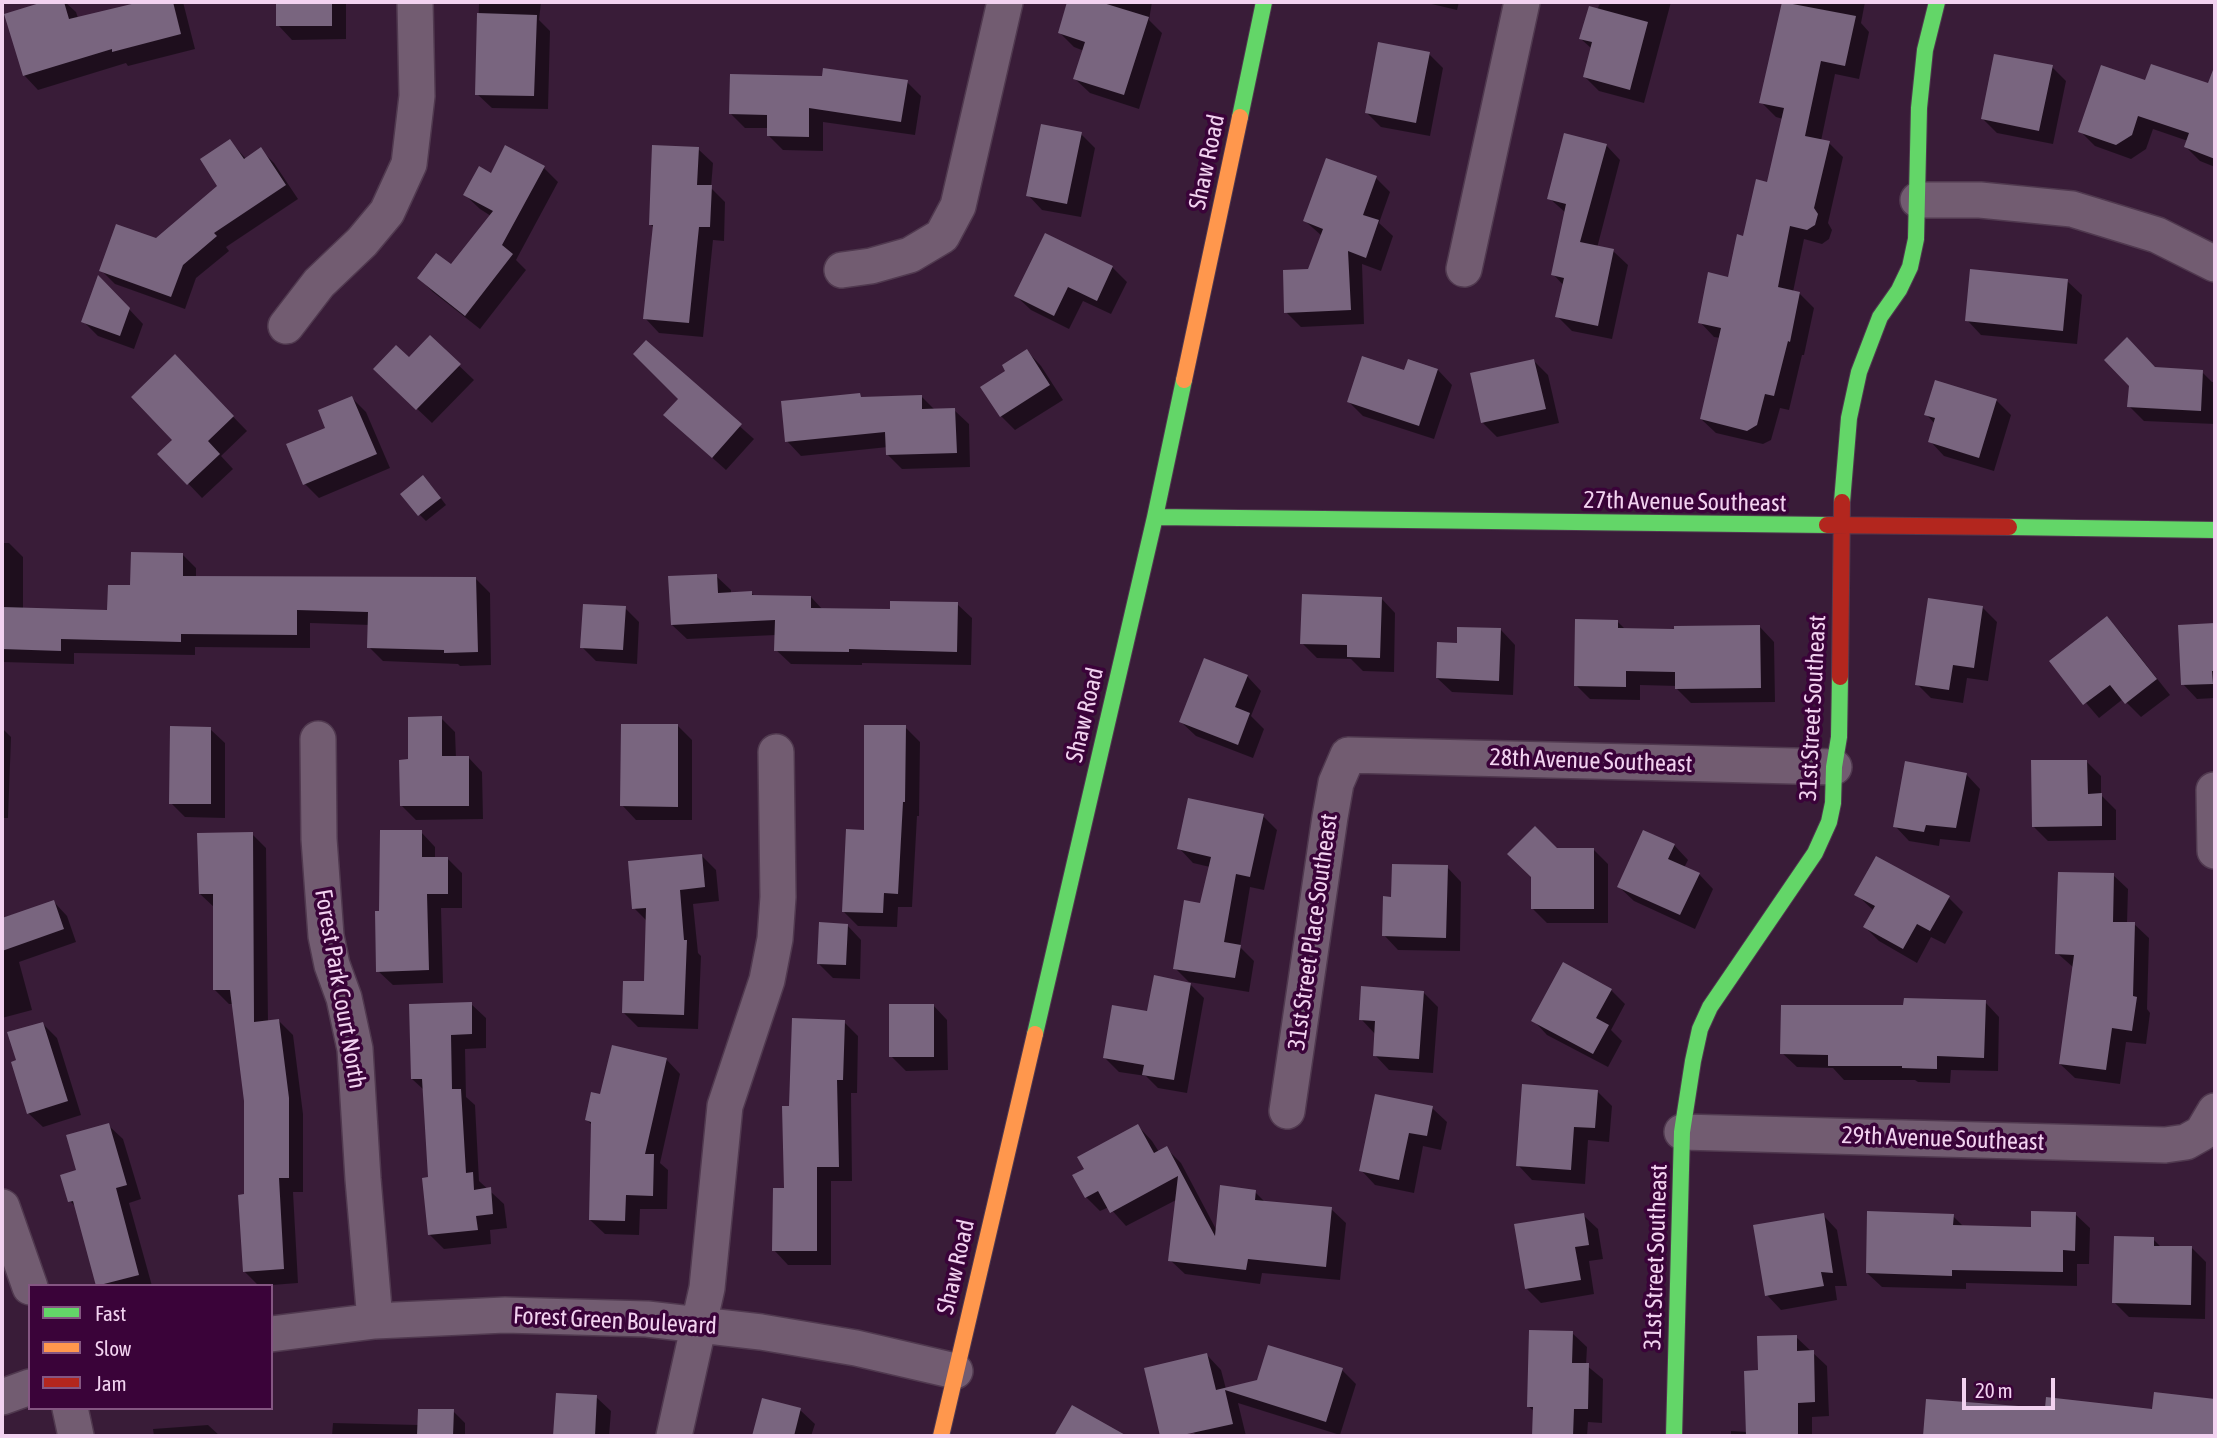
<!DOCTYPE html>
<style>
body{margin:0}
#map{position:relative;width:2217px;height:1438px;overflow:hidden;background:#391c38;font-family:"Asap Condensed",sans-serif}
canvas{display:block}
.frame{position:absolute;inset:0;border:4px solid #f2d2f0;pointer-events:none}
.legend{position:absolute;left:28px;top:1284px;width:245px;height:126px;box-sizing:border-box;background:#3a0339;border:2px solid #845682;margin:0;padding:9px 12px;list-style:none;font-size:21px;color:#f2d2f0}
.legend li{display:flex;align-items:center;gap:14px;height:35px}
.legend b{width:35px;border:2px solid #845682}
.scale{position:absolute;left:1962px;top:1378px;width:93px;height:32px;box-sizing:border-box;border:4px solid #f2d2f0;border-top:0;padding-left:9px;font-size:21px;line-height:24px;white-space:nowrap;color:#f2d2f0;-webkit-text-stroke:5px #3a0339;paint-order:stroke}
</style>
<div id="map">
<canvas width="2217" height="1438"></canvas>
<div class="frame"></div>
<ul class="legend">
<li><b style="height:9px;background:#63d668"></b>Fast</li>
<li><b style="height:9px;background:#ff974d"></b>Slow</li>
<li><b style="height:9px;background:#b3261e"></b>Jam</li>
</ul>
<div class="scale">20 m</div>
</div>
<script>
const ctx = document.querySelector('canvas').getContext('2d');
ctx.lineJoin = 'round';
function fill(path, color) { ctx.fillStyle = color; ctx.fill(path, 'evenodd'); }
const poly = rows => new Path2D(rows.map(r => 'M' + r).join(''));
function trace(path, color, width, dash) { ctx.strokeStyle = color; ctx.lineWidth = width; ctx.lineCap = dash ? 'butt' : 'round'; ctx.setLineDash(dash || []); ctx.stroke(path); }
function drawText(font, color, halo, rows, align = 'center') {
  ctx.font = font + ' "Asap Condensed",sans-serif'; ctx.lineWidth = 7; ctx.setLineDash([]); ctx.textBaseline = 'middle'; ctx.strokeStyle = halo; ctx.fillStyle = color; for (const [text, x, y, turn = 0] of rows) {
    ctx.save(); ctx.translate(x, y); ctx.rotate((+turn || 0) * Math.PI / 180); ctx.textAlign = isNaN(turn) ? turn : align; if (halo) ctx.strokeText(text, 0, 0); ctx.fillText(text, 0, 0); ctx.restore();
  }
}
fill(poly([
 [49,2,65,2,76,12,78,18,134,5,133,2,183,2,195,49,128,66,126,63,38,90,24,75,6,15],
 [277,2,346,2,346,39,292,40,278,25],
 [479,2,541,2,539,20,550,31,548,109,492,108,477,94],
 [1069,2,1152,2,1149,20,1162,33,1139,109,1090,93,1075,79,1084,51,1074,47,1060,33],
 [1423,2,1459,2,1457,10],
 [1601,2,1671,2,1644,103,1599,91,1585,77,1592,49,1581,39],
 [1783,2,1793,4,1793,2,1865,2,1861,23,1869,32,1859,79,1835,74,1821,141,1829,143,1843,157,1828,223,1832,230,1829,239,1822,244,1804,239,1793,292,1799,293,1814,308,1804,355,1802,355,1789,410,1780,408,1771,440,1763,444,1716,433,1701,419,1721,338,1714,337,1700,322,1730,279,1744,238,1769,184,1783,119,1776,117,1761,102],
 [1429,54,1443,68,1430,136,1381,127,1367,113],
 [2052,67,2066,81,2053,144,1997,133,1983,119],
 [2215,69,2215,167,2200,161,2186,147,2188,141,2153,129,2146,149,2131,159,2095,146,2080,131,2146,82,2209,86],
 [907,82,921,96,915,135,823,122,823,151,783,150,769,136,769,128,745,128,731,114],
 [1081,134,1095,148,1081,217,1042,210,1028,195],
 [230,141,246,159,261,150,274,163,298,199,226,247,229,251,196,278,185,309,115,284,102,271,156,240,220,186],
 [1606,145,1620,160,1597,248,1613,251,1628,265,1612,339,1572,331,1557,316,1564,286,1553,274,1566,213,1549,198],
 [698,149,713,163,711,188,725,202,724,241,713,240,703,337,659,333,645,318,654,228,650,224],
 [544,168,558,182,516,260,526,270,480,329,433,292,419,278,451,267,491,216,480,209,465,195,491,175],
 [1376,178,1390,192,1379,223,1393,236,1381,271,1362,264,1364,324,1301,327,1286,312,1310,271,1322,236,1305,221],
 [1046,235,1112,267,1127,282,1111,314,1083,301,1069,329,1031,310,1016,296],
 [2067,281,2082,295,2077,344,1981,335,1967,320],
 [112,291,143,324,134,349,98,336,83,321],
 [430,338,474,380,432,423,390,383],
 [646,343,754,439,726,470,679,428,680,399],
 [1027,351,1041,366,1063,400,1015,430,1001,416,1008,371],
 [175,357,247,431,221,456,233,469,202,498,160,454,175,440],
 [1534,361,1548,375,1559,423,1497,437,1483,423],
 [2155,369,2202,372,2212,382,2215,382,2215,424,2144,421,2129,406,2130,386],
 [1438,370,1452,385,1434,439,1363,416,1349,402],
 [1936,382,1997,401,2011,415,1994,471,1944,456,1930,441,1935,424,1926,414],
 [859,395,863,399,921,396,935,410,954,410,969,424,970,467,902,469,888,455,888,447,801,456,787,441],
 [352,398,366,412,390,468,319,498,305,484,328,428],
 [430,484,446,505,426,521,419,514],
 [2,543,9,543,23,557,23,610,109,612,132,586,182,554,196,568,196,578,476,579,490,593,491,665,460,666,458,664,383,661,369,647,370,625,310,623,310,648,195,647,195,655,74,653,74,664,2,662],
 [716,576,731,590,731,594,751,593,755,596,811,597,823,610,891,611,957,604,972,618,971,665,862,663,862,665,791,664,776,650,776,635,687,639,672,625],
 [1381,598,1395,613,1394,672,1363,671,1351,659,1317,658,1302,643],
 [1982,607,1997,622,1988,681,1967,678,1963,703,1931,698,1917,684],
 [625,608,639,622,637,664,596,661,582,647],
 [2107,618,2121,633,2170,695,2141,717,2123,699,2099,718,2051,662],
 [1617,621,1626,630,1760,627,1774,642,1775,702,1691,703,1677,689,1677,686,1640,685,1640,700,1590,699,1576,685],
 [2215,625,2215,698,2197,699,2183,684,2180,627],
 [1501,630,1515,645,1513,695,1452,692,1437,678,1458,645],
 [1247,676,1261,691,1251,716,1264,729,1253,758,1196,736,1181,722],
 [441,718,455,732,456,758,468,757,482,772,483,819,416,820,401,805,410,761],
 [678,726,692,740,692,820,636,820,622,805],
 [905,727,920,742,919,816,917,816,912,907,898,907,897,927,858,926,844,912,865,832],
 [2,728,11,737,8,818,2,818],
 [210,729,225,743,225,818,185,817,171,803],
 [2087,762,2101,776,2101,795,2116,810,2116,840,2048,841,2034,827],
 [1966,774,1980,789,1970,842,1940,839,1939,846,1909,841,1895,826],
 [1263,816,1277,830,1264,890,1250,887,1240,947,1254,961,1249,992,1189,982,1175,968,1202,905,1210,867,1193,863,1179,848],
 [421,832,435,847,435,859,448,859,462,873,462,908,441,908,443,983,393,985,378,971,381,913],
 [252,834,266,848,268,1022,279,1021,293,1035,303,1114,303,1192,293,1192,298,1283,259,1286,244,1271,246,1100,234,1004,229,1004,214,989,215,908,200,894],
 [1674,845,1688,860,1684,868,1699,874,1713,889,1695,929,1634,901,1619,887],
 [1556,850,1594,850,1608,864,1608,923,1547,923,1533,909],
 [702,856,716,870,719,901,693,904,698,953,701,956,698,1029,638,1027,624,1013,646,983,648,922,634,908],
 [1447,867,1461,882,1460,951,1398,950,1384,935],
 [2113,875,2128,889,2127,924,2134,924,2149,938,2147,1009,2150,1013,2146,1044,2126,1042,2120,1084,2075,1078,2060,1064,2074,968,2057,953],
 [1857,895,1949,898,1963,912,1945,944,1931,937,1917,963,1879,941,1865,927,1874,911],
 [54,902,67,916,76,942,19,962,32,1010,2,1018,2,918],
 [847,925,861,940,860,979,833,978,818,963],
 [1190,984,1204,998,1187,1093,1158,1088,1146,1076,1119,1072,1105,1058],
 [1611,990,1625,1004,1611,1030,1622,1041,1608,1067,1547,1035,1533,1020],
 [1423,992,1438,1007,1433,1073,1389,1070,1375,1055,1376,1035,1361,1019],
 [1985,1002,1999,1017,1998,1071,1951,1070,1950,1083,1918,1082,1915,1080,1844,1080,1833,1068,1797,1067,1782,1053,1905,1007],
 [471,1004,486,1018,486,1048,465,1049,466,1097,475,1105,479,1181,504,1204,507,1228,490,1230,491,1244,444,1249,429,1234,429,1179,424,1090,412,1079],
 [933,1005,947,1020,948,1070,906,1071,891,1056],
 [844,1022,858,1036,857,1093,851,1093,852,1181,831,1181,831,1265,788,1265,774,1250,786,1190,791,1108],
 [43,1024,57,1038,81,1115,43,1127,28,1113,18,1061],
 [666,1059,680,1074,660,1163,668,1170,667,1209,640,1209,639,1235,605,1234,590,1220,593,1126,587,1120,602,1096],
 [1597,1091,1612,1106,1609,1142,1588,1140,1585,1184,1532,1180,1518,1165],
 [1432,1108,1447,1122,1441,1150,1423,1146,1414,1193,1375,1185,1361,1170],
 [108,1125,123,1139,141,1199,129,1203,152,1286,97,1286,77,1208,70,1201,78,1171],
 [1138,1126,1152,1141,1159,1152,1166,1148,1181,1163,1217,1231,1255,1192,1266,1203,1331,1209,1346,1223,1340,1280,1262,1273,1260,1284,1185,1274,1170,1260,1178,1199,1126,1226,1109,1207,1100,1211,1086,1197,1086,1170],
 [2075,1214,2090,1228,2089,1264,2077,1264,2077,1286,1966,1283,1966,1289,1882,1287,1867,1273,1953,1216,1964,1227,2033,1229],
 [1583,1215,1598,1229,1603,1259,1589,1261,1594,1294,1541,1303,1527,1289],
 [1823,1215,1837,1230,1847,1286,1835,1286,1837,1300,1781,1310,1767,1295],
 [2153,1239,2162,1248,2192,1248,2206,1262,2205,1319,2129,1317,2114,1302],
 [1572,1333,1587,1347,1586,1365,1603,1379,1602,1423,1588,1422,1587,1436,1533,1436,1535,1412,1528,1406],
 [1796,1337,1827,1366,1829,1416,1812,1417,1812,1436,1731,1436,1731,1431,1747,1432,1760,1372],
 [1207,1355,1221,1370,1226,1389,1342,1370,1356,1384,1340,1435,1238,1403,1246,1436,1197,1436,1193,1432,1190,1416,1179,1436,1165,1436,1160,1431],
 [2155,1394,2215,1401,2215,1436,1925,1436,1927,1401,2047,1410,2153,1411],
 [557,1395,596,1397,611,1411,609,1436,555,1436],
 [764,1400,800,1410,815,1424,811,1436,754,1436],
 [453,1411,465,1423,465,1436,332,1436,333,1423,419,1425],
 [208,1425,220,1436,154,1436,153,1429]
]), '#0007');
fill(poly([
 [43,2,64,2,69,19,140,2,173,2,181,34,112,52,112,49,23,76,4,14],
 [276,2,332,2,332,26,276,26],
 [1067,2,1100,2,1149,17,1124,95,1073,79,1085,42,1058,33],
 [1782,2,1856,16,1845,66,1821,61,1805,136,1830,141,1814,208,1818,214,1815,225,1807,230,1790,226,1778,287,1800,292,1790,342,1788,341,1774,396,1765,394,1757,425,1747,431,1700,419,1721,328,1698,323,1708,272,1728,277,1737,234,1743,236,1756,179,1767,182,1784,108,1759,103],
 [1589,6,1648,22,1630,90,1583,77,1592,42,1579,39],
 [477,13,537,15,534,96,475,95],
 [1378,42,1430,52,1416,123,1365,113],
 [1994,54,2053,65,2039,131,1981,119],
 [2151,64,2208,83,2213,70,2215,70,2215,159,2184,147,2189,133,2138,116,2132,135,2116,145,2078,132,2101,65,2145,80],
 [823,68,908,80,901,122,809,108,809,137,767,136,767,115,729,114,730,74,822,76],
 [1041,124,1082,132,1067,204,1026,196],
 [1564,133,1607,144,1580,242,1614,249,1598,326,1555,317,1564,278,1551,275,1566,204,1547,199],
 [230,139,244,159,261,147,286,185,214,233,217,236,183,265,171,297,99,271,116,224,156,238,217,186,200,159],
 [505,145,545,166,502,245,513,254,465,316,417,278,436,253,451,264,493,211,463,195,479,166,491,173],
 [652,145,699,147,697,185,712,185,710,227,699,227,689,323,643,319,653,225,649,225],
 [1326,158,1377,176,1363,215,1379,220,1366,258,1348,251,1351,310,1284,313,1283,270,1308,269,1323,229,1303,221],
 [1045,233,1113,266,1097,301,1068,287,1054,316,1014,296],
 [1970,269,2068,279,2063,331,1965,321],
 [98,275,130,308,120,336,81,322],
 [430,335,461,364,416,410,373,369,396,345,409,357],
 [2127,337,2155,367,2203,370,2201,411,2127,407,2129,386,2104,360],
 [646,340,742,424,712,458,663,415,678,399,633,354],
 [1027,349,1050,385,1000,417,980,387,1005,371,1002,365],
 [175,354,234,416,208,441,220,454,187,485,157,454,172,440,131,397],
 [1362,356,1404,370,1408,359,1438,369,1419,426,1347,402],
 [1534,359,1546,409,1481,423,1470,373],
 [1935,380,1997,399,1979,458,1928,442,1935,418,1924,415],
 [860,393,861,397,922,395,922,409,955,408,957,453,886,455,885,432,785,442,781,401],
 [352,396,377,454,303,485,286,444,325,428,318,410],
 [423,475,441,498,418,516,400,494],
 [131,552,183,553,183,576,476,577,478,652,444,653,444,650,367,648,368,612,297,610,297,635,181,634,181,642,61,639,61,651,2,649,2,607,107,610,108,585,130,585],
 [717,574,718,593,752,591,752,595,811,596,811,608,890,609,890,601,958,602,957,652,849,649,849,652,774,651,775,620,671,625,668,576],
 [1302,594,1382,597,1380,658,1347,657,1347,645,1300,644],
 [1928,598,1983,606,1974,668,1953,665,1949,690,1915,685],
 [583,604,626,606,623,650,580,648],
 [2107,616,2157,679,2125,704,2110,685,2083,705,2049,661],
 [1575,619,1618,620,1618,628,1674,629,1674,626,1760,625,1761,688,1675,689,1675,672,1626,671,1626,687,1574,686],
 [2215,623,2215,671,2212,671,2213,684,2181,685,2178,625],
 [1457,627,1501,628,1499,681,1436,678,1437,642,1457,643],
 [1204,658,1248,675,1235,707,1250,713,1238,745,1179,722],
 [442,716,442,756,469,756,469,806,400,806,399,760,408,759,408,717],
 [621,724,678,724,678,807,620,806],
 [864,725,906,725,905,802,903,802,898,894,884,893,883,913,842,912,846,829,864,830],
 [170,726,211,727,211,804,169,804],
 [2031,760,2087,760,2088,794,2102,793,2102,826,2032,827],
 [1905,761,1967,773,1956,828,1926,825,1924,832,1893,827],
 [1188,798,1264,814,1250,877,1236,874,1224,942,1241,945,1235,978,1173,969,1184,900,1200,903,1211,857,1177,849],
 [1535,826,1557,848,1594,848,1594,909,1531,909,1531,877,1507,854],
 [380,830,422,830,422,857,448,857,448,894,427,894,429,970,376,972,375,911,379,911],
 [1643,830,1675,844,1668,859,1700,873,1680,915,1617,887],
 [253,832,254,1022,279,1019,289,1098,289,1178,279,1178,284,1269,243,1272,238,1195,244,1194,244,1101,230,990,213,990,213,894,199,894,197,833],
 [702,854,705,887,680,890,684,940,687,940,684,1015,622,1013,623,981,644,981,646,908,632,909,628,861],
 [1876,856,1950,896,1930,931,1917,924,1903,949,1863,927,1875,906,1854,895],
 [1392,864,1448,865,1446,938,1382,936,1383,896,1391,897],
 [2058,872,2114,873,2113,922,2135,922,2133,996,2137,997,2132,1031,2112,1028,2106,1070,2059,1064,2074,955,2055,954],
 [54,900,64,929,2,951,2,918],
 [819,922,848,924,846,965,817,964],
 [1563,962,1612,989,1596,1018,1609,1025,1593,1054,1531,1021],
 [1154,975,1191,983,1174,1080,1142,1075,1144,1065,1103,1058,1112,1005,1147,1011],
 [1361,986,1424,991,1419,1059,1373,1056,1375,1021,1359,1020],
 [1904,998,1986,1000,1984,1058,1937,1056,1937,1069,1902,1068,1902,1066,1828,1066,1828,1055,1780,1054,1781,1005,1903,1005],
 [472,1002,472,1034,451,1035,452,1089,461,1089,466,1173,473,1172,474,1190,491,1187,493,1214,476,1216,478,1230,428,1235,422,1178,428,1177,422,1079,411,1079,409,1004],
 [889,1004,934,1004,934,1057,889,1057],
 [792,1018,845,1020,843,1080,837,1080,839,1167,817,1167,817,1251,772,1251,773,1188,784,1188,782,1106,789,1106],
 [43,1022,68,1101,27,1114,11,1062,16,1060,7,1032],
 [612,1045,667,1058,645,1154,654,1154,653,1196,626,1195,625,1221,589,1220,591,1122,585,1120,591,1092,600,1094],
 [1522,1084,1598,1090,1595,1128,1574,1127,1571,1170,1516,1166],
 [1375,1094,1433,1106,1427,1136,1409,1133,1399,1180,1359,1171],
 [109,1123,127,1185,116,1188,139,1275,96,1286,73,1201,68,1202,60,1175,76,1170,66,1135],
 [1138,1124,1154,1153,1167,1146,1215,1236,1220,1185,1256,1190,1255,1200,1332,1207,1326,1267,1248,1259,1246,1270,1168,1261,1178,1176,1110,1213,1098,1191,1085,1198,1072,1175,1084,1169,1077,1157],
 [1867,1211,1954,1214,1953,1225,2031,1227,2031,1211,2076,1212,2075,1251,2063,1250,2063,1272,1952,1270,1952,1276,1866,1273],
 [1584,1213,1589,1245,1575,1247,1581,1280,1525,1289,1514,1224],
 [1824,1213,1833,1273,1821,1272,1824,1286,1765,1296,1753,1225],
 [2114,1236,2154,1237,2154,1246,2192,1246,2191,1305,2112,1303],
 [1529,1330,1573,1331,1572,1363,1589,1363,1588,1409,1574,1409,1573,1436,1532,1436,1533,1407,1527,1407],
 [1797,1335,1797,1351,1814,1350,1815,1402,1798,1403,1798,1436,1746,1436,1744,1371,1758,1370,1757,1336],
 [1268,1345,1343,1368,1326,1422,1225,1390,1233,1424,1178,1436,1160,1436,1144,1368,1207,1353,1216,1390,1257,1380],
 [2154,1392,2215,1399,2213,1436,1923,1436,1926,1399,2045,1408,2046,1397,2152,1409],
 [556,1393,597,1395,595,1436,553,1436],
 [762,1398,801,1408,794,1436,752,1436],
 [1072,1405,1127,1436,1054,1436],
 [418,1409,454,1409,453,1436,417,1436]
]), '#79657f');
const street = poly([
 [1918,200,1980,200,2072,209,2157,235,2215,264],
 [1464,269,1522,2],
 [842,270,871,266,910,255,942,236,958,206,1005,2],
 [286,326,319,283,362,242,387,212,409,164,417,96,415,2],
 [318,739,319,839,326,936,332,965,344,998,355,1049,363,1179,375,1321],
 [2214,790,2215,851],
 [1287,1111,1330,817,1336,783,1348,755,1834,767],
 [1682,1132,2165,1145,2186,1142,2202,1133,2215,1111],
 [2,1207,30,1287],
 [271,1334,375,1321,505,1315,647,1319,761,1332,856,1348,955,1371],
 [2,1397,30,1387],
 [70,1408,76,1436],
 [674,1436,707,1288,725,1106,767,980,775,939,778,897,776,752]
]);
const fast = poly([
 [1240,117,1264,2],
 [1842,502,1849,418,1859,372,1880,317,1899,290,1910,267,1916,239,1919,108,1925,50,1937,2],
 [1155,517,1827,525],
 [2009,527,2215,530],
 [1035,1034,1155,517,1184,380],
 [1674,1436,1682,1132,1693,1061,1700,1029,1710,1007,1815,853,1829,822,1833,803,1834,767,1839,737,1840,677]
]);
const slow = poly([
 [1184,380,1240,117],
 [941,1436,1035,1034]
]);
const jam = poly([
 [1827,525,2009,527],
 [1840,677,1842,502]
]);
trace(street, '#50394f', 38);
trace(fast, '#50394f', 18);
trace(slow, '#50394f', 18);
trace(jam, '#50394f', 18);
trace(street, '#725c71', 35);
trace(fast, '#63d668', 16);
trace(slow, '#ff974d', 16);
trace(jam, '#b3261e', 16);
drawText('24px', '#f2d2f0', '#3a0339', [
 ["Shaw Road",1207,162,-78],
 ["27th Avenue Southeast",1685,502,1],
 ["31st Street Southeast",1813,708,-87],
 ["Shaw Road",1085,715,-77],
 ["28th Avenue Southeast",1591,761,2],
 ["31st Street Place Southeast",1313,932,-82],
 ["Forest Park Court North",340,989,80],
 ["29th Avenue Southeast",1943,1139,2],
 ["31st Street Southeast",1656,1257,-88],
 ["Shaw Road",956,1267,-77],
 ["Forest Green Boulevard",615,1321,3]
]);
</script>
